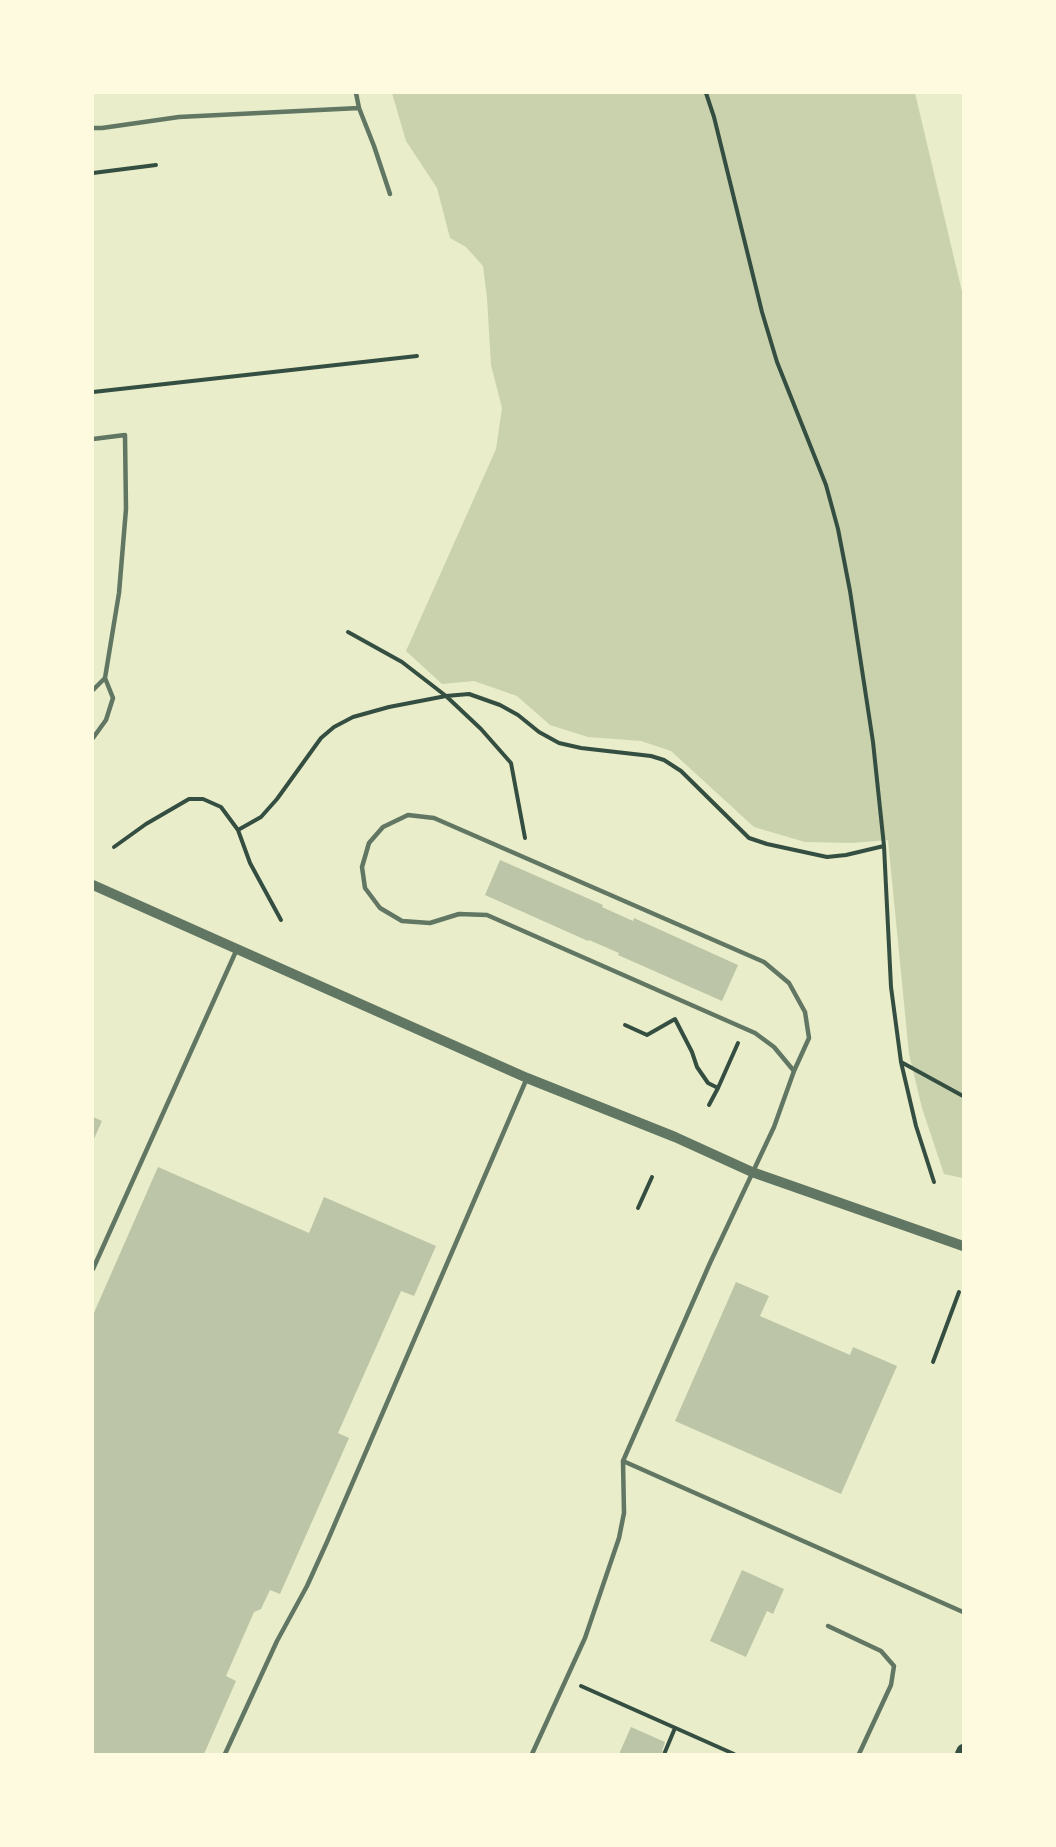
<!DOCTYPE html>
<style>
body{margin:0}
#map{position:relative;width:1056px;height:1847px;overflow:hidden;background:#e9edc9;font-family:"Archivo Narrow",sans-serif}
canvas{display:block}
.frame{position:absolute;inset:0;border:94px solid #fefae0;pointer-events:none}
</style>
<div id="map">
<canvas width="1056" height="1847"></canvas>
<div class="frame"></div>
</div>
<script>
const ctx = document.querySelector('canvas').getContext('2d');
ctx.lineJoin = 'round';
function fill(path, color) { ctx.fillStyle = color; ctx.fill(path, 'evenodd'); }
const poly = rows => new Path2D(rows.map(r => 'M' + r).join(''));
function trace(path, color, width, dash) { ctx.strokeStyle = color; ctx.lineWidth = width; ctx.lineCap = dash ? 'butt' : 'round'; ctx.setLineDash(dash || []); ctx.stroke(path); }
fill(poly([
 [392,93,915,93,963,296,963,1178,944,1174,922,1108,909,1054,888,840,852,843,805,842,754,827,671,751,641,741,588,737,550,725,517,696,474,681,442,684,406,651,496,449,502,408,491,365,487,298,483,266,466,247,450,238,437,188,406,141]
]), '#cad2ad');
fill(poly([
 [500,860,603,905,602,907,633,921,634,918,738,965,722,1001,618,955,619,953,589,940,588,941,485,895],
 [93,1117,102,1121,93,1141],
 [158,1167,309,1233,324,1197,436,1246,414,1296,401,1291,338,1433,349,1438,280,1594,270,1590,261,1609,254,1612,226,1676,236,1681,204,1754,93,1754,93,1315],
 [736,1282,769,1296,760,1316,850,1355,853,1347,897,1366,841,1494,675,1421],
 [742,1570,784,1589,773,1614,767,1611,746,1657,710,1641],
 [631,1727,665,1742,662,1751,669,1754,619,1754]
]), '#bcc5a7');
trace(poly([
 [706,93,714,117,762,312,777,362,826,485,838,529,850,591,873,742,884,846,891,987,901,1062,916,1126,934,1182],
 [93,173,156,165],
 [93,392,417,356],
 [348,632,402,662,446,696,481,729,511,763,525,838],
 [238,830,261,817,277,799,321,738,334,727,353,717,389,707,446,696,469,694,500,705,518,715,539,732,559,743,581,748,651,756,664,760,681,771,749,838,767,844,827,857,846,855,884,846],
 [114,847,146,824,189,799,203,799,221,807,238,830,250,863,281,920],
 [625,1025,647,1035,675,1019,692,1052,697,1067,708,1083,718,1088],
 [901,1062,963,1096],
 [709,1105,718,1088,738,1043],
 [638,1208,652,1177],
 [933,1362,959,1292],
 [581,1686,734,1754],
 [665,1752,675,1728]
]), '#344e41', 4);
trace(poly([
 [359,108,374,146,390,194],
 [93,128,102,128,179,117,359,108,356,93],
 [93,439,125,435,126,509,119,593,105,678,113,698,106,720,93,738],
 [93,690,105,678],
 [93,1269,237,949],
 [623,1461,963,1612],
 [828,1626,881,1651,894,1666,891,1685,859,1754],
 [225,1754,277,1641,307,1586,327,1542,527,1078],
 [532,1754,585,1638,619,1538,624,1513,623,1461,710,1263,774,1127,794,1071,809,1038,805,1012,789,983,764,962,434,818,408,815,383,827,369,843,362,867,365,888,380,908,402,921,430,923,459,914,487,915,755,1033,774,1047,794,1071]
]), '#617663', 4.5);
trace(poly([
 [93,885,527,1078,675,1137,752,1172,963,1246]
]), '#617663', 10);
trace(poly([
 [961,1754,963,1750]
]), '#344e41', 12);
</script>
